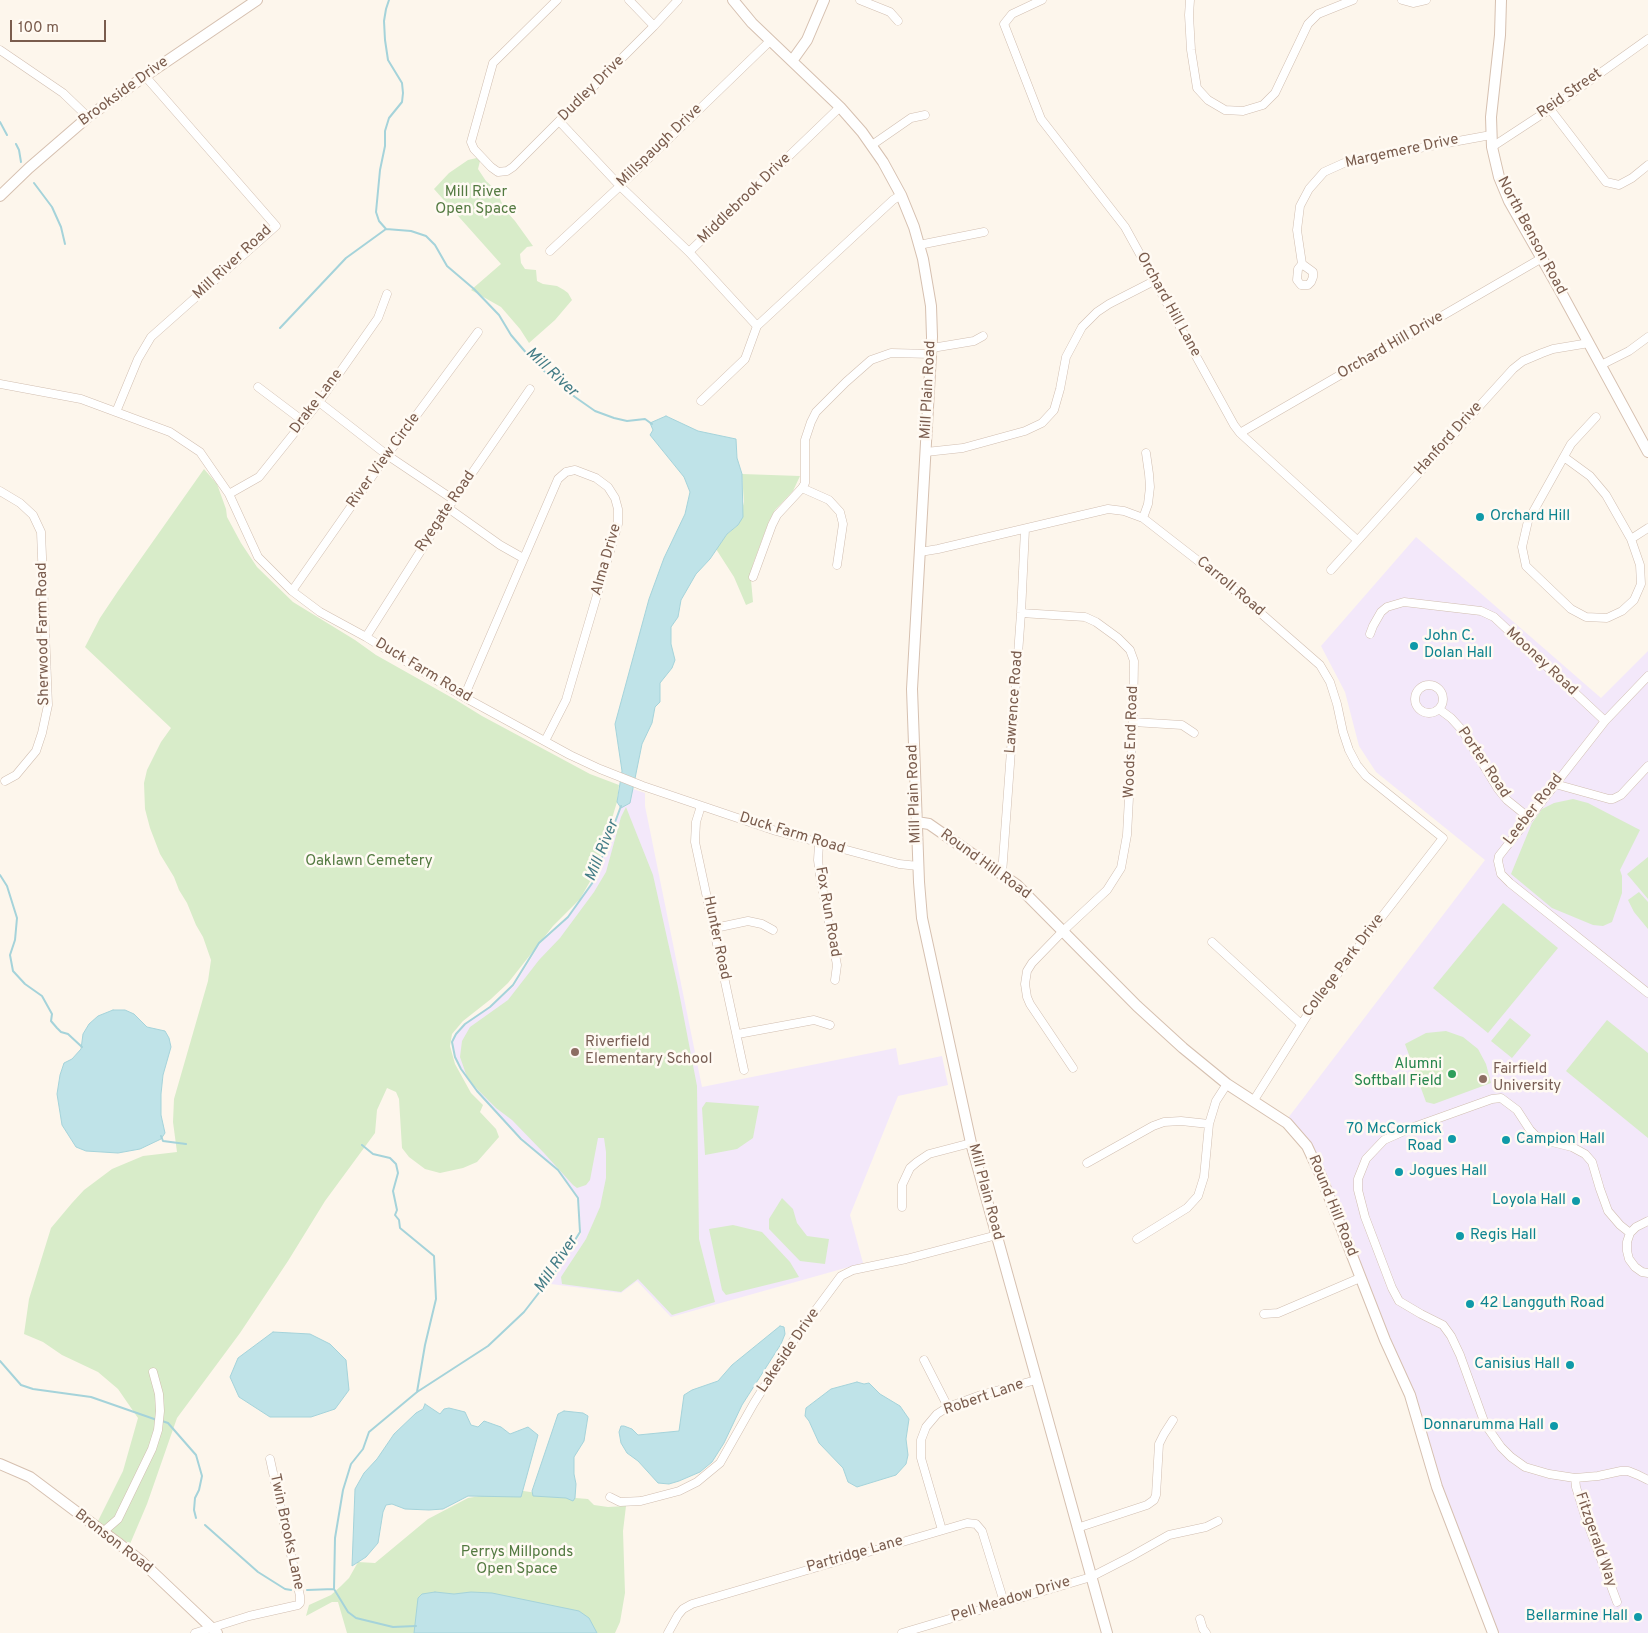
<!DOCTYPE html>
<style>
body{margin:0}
#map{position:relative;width:1648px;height:1633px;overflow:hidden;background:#fdf6ec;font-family:Overpass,sans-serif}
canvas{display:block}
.scale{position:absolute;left:10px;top:20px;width:96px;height:22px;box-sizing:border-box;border:2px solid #7a5c4d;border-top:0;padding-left:6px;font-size:15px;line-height:18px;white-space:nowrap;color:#7a5c4d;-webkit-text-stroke:4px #fffaf3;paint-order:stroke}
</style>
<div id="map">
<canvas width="1648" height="1633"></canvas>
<div class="scale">100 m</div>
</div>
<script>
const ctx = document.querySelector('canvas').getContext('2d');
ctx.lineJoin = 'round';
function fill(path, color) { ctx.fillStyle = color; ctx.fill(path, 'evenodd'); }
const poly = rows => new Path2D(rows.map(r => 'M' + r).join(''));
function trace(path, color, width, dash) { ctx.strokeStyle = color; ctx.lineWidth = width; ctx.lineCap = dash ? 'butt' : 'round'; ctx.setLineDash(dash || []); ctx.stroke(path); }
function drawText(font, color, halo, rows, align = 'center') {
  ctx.font = font + ' Overpass,sans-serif'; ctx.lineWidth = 5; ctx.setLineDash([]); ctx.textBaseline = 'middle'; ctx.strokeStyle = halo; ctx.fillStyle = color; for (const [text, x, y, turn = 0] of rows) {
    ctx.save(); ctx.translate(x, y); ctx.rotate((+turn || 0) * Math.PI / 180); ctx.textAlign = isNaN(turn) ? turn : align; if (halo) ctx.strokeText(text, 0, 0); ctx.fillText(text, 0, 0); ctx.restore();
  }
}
fill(poly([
 [1416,537,1601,698,1648,651,1648,1633,1497,1633,1439,1478,1420,1408,1361,1274,1322,1164,1311,1142,1288,1118,1485,860,1376,772,1359,746,1345,692,1321,646],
 [627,787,645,793,645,806,702,1087,896,1048,899,1065,942,1056,948,1085,898,1096,850,1215,863,1263,671,1317,637,1281,621,1293,551,1284,581,1234,579,1198,558,1170,522,1138,477,1091,462,1069,456,1058,453,1043,456,1034,465,1024,491,1007,514,986,540,944,569,917,593,882,627,793]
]), '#f3e8fa');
fill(poly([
 [481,157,478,169,486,181,495,189,506,211,515,221,533,246,527,247,520,254,521,263,525,269,536,270,537,281,543,284,557,286,564,290,568,293,572,300,555,320,529,343,520,329,501,307,471,290,501,264,434,189,449,173,468,160],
 [204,469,217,484,226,509,227,517,241,543,257,567,293,602,355,640,376,655,456,700,482,716,590,774,619,785,617,802,596,871,580,899,553,926,508,983,491,999,463,1021,452,1034,450,1046,455,1064,471,1093,483,1105,480,1112,496,1129,499,1137,477,1162,463,1168,440,1173,425,1169,409,1157,402,1148,399,1099,396,1092,387,1088,377,1110,375,1133,325,1201,288,1261,240,1333,177,1418,147,1504,130,1544,97,1523,123,1471,138,1418,118,1389,98,1372,62,1355,43,1342,24,1334,29,1299,51,1228,72,1203,84,1190,112,1169,143,1156,177,1152,173,1122,174,1099,208,981,211,960,203,937,196,925,187,903,179,890,174,877,160,854,150,828,145,809,144,783,147,770,161,742,171,728,85,647,100,618,118,591],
 [742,474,800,476,793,491,775,510,769,521,753,564,751,580,753,602,746,605,734,577,716,549,727,534,738,525,744,502],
 [1573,799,1588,803,1640,830,1620,870,1622,876,1622,893,1612,922,1603,926,1593,925,1552,908,1511,874,1532,823,1542,809,1554,803],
 [626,807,653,875,678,987,697,1086,699,1239,715,1302,672,1315,638,1279,621,1292,562,1284,561,1277,586,1239,600,1207,606,1178,606,1152,604,1138,598,1138,590,1180,586,1185,577,1188,573,1185,544,1153,512,1120,496,1108,474,1086,467,1077,460,1057,462,1041,470,1027,508,1000,539,960,560,938,594,892,606,872,621,817],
 [1648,857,1648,899,1627,874],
 [1639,892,1648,902,1648,929,1634,912,1628,900],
 [1503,903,1558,948,1488,1033,1433,988],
 [1510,1018,1531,1035,1512,1058,1491,1041],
 [1607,1020,1648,1053,1648,1138,1566,1071],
 [1446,1031,1463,1037,1478,1049,1486,1064,1491,1083,1434,1104,1426,1102,1405,1044,1426,1033],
 [706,1102,759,1106,753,1138,737,1149,705,1155,702,1108],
 [782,1198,793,1209,797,1223,807,1236,829,1239,825,1264,800,1261,769,1229,769,1219],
 [733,1225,762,1232,790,1262,799,1277,726,1295,722,1290,709,1229],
 [517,1490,563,1497,588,1499,594,1505,608,1507,626,1506,623,1531,625,1593,620,1622,615,1633,347,1633,338,1602,332,1602,306,1616,309,1605,331,1595,341,1586,349,1578,358,1562,375,1563,428,1519,468,1498]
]), '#d8ecc9');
const water = poly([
 [666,416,698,431,736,439,737,458,742,474,743,517,738,525,727,534,710,559,696,574,681,600,678,617,671,627,671,644,675,660,672,668,660,683,660,702,655,707,652,723,642,744,630,803,621,808,617,802,622,771,615,724,649,599,664,558,685,514,690,492,684,477,650,435,653,430,650,423,666,416],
 [113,1010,125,1010,134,1014,147,1027,165,1031,169,1038,171,1047,163,1075,161,1094,161,1115,165,1133,161,1139,140,1149,118,1153,86,1151,76,1147,62,1125,57,1094,60,1075,64,1063,72,1059,81,1049,83,1034,89,1024,98,1016,113,1010],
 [780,1326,784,1327,785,1334,781,1344,742,1405,724,1443,712,1462,700,1472,679,1481,669,1484,658,1483,638,1461,627,1453,621,1443,619,1432,621,1426,624,1426,632,1429,638,1435,679,1431,684,1395,692,1390,718,1381,732,1365,780,1326],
 [273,1332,310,1334,330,1344,346,1360,349,1390,335,1409,311,1417,270,1417,239,1397,230,1377,238,1358,273,1332],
 [857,1382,864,1384,869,1383,880,1394,900,1406,909,1419,906,1439,908,1455,906,1464,896,1475,857,1487,848,1482,843,1468,819,1443,809,1421,805,1416,806,1408,831,1389,857,1382],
 [425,1404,440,1414,444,1409,449,1408,465,1412,471,1425,478,1427,484,1421,501,1427,510,1434,528,1427,538,1435,521,1497,468,1496,443,1509,429,1510,405,1509,392,1504,386,1505,383,1512,378,1543,366,1557,352,1566,355,1489,364,1473,377,1459,394,1434,416,1413,423,1409,425,1404],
 [564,1411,583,1413,588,1416,584,1441,574,1457,574,1474,576,1484,575,1498,573,1501,566,1498,533,1496,532,1491,558,1414,564,1411],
 [435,1592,454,1594,471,1592,492,1593,579,1611,589,1618,597,1633,414,1633,418,1598,422,1594,435,1592]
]);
fill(water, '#bfe3e8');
trace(water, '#a5d3da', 1);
trace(poly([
 [389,0,386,9,384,21,385,40,388,60,402,83,403,93,402,102,389,118,385,131,385,146,380,170,376,212,379,221,386,229,411,231,426,236,435,245,447,266,474,289,499,315,511,335,528,355,544,371,575,397,595,411,614,418,627,421,645,419,652,424],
 [0,122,7,135],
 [16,144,19,150,21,162],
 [34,183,52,207,61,227,65,244],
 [280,328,346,258,386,229],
 [0,875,7,886,17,918,15,940,10,955,13,971,25,984,42,996,52,1014,51,1021,57,1028,61,1032,68,1034,82,1047],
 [161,1136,163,1141,186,1144],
 [362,1145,373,1154,390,1158,396,1164,398,1173,393,1191,397,1210,395,1215,399,1220,400,1228,434,1256,436,1299,425,1345,417,1392],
 [0,1361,21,1385,33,1389,91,1397,157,1420],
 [162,1421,168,1423,196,1455,202,1476,199,1490,195,1498,194,1510,196,1518],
 [205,1525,258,1572,285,1589,291,1590],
 [307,1590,334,1589],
 [416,1626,393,1627,356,1618,348,1612,334,1589,335,1538,343,1490,351,1464,363,1449,369,1432,417,1392,488,1346,524,1312,555,1272,580,1232,578,1198,558,1170,521,1139,477,1091,461,1069,455,1057,452,1042,456,1034,465,1024,490,1007,513,985,539,943,568,917,593,882,621,806]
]), '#a5d3da', 2);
const street = poly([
 [557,0,493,63,471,142,474,149,491,167,498,172,507,171,513,167,654,26,678,0],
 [629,0,654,26],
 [860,0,890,12,898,21],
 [1042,0,1012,14,1004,24,1041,119,1125,227,1234,425,1240,433,1357,540],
 [1190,0,1189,15,1191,50,1197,88,1208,100,1225,110,1243,111,1263,105,1275,93,1308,24,1318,14,1353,0],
 [1402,0,1413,3,1426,0],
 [0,50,63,93,88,117],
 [1550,109,1606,182,1619,185,1632,178,1648,165],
 [559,121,620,186,689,252,757,326],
 [872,145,911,118,925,115],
 [1492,147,1550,109,1648,39],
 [919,245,984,232],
 [550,251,620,186,770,41],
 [689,252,840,107],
 [1302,264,1298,269,1297,280,1301,285,1308,285,1311,282,1313,277,1313,272,1302,264,1297,230,1300,206,1309,189,1324,172,1344,163,1354,160,1491,135],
 [932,348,974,341,983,336],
 [1601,365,1629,351,1648,337],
 [0,384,81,399,170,432,200,452,229,494,258,557,292,591,320,612,366,637,464,697,570,755,600,769,643,786,776,831,899,864,918,866],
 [258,387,303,421],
 [701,401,745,359,757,326,893,200,901,195],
 [319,402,387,455,454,500],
 [116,412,138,359,151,337,276,226,145,76],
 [1240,433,1542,258],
 [926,452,963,448,1025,431,1042,423,1054,410,1060,389,1066,357,1082,327,1097,312,1109,304,1154,281],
 [1564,457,1590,476,1606,495,1631,539,1640,565,1641,584,1634,600,1622,611,1607,618,1586,617,1571,609,1526,566,1522,547,1528,521,1571,444,1596,417],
 [802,488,829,500,840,512,843,524,837,565],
 [0,491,20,503,33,515,41,532,48,705,42,733,36,751,16,775,5,781],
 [229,494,259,477,319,402,378,318,387,294],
 [448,508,500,545,523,558],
 [1143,518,1148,504,1150,487,1149,474,1146,453],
 [1631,539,1648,528],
 [920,552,938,549,1108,509,1124,511,1143,518,1224,581,1320,665,1330,682,1337,704,1343,732,1349,750,1357,765,1366,776,1443,838,1315,1003,1254,1100],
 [1331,570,1513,369,1523,361,1542,353,1553,349,1589,343],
 [753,577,772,525,777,515,802,488,805,483,805,440,811,422,816,412,846,382,871,360,891,353,932,354],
 [292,591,387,455,478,332],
 [1021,613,1085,617,1096,622,1118,638,1130,650,1134,661,1133,722,1127,835,1121,868,1107,890,1063,931,1032,963,1027,971,1025,984,1027,997,1030,1004,1073,1068],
 [1370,634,1373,626,1381,612,1387,607,1404,602,1481,611,1494,617,1605,721],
 [366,637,448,508,530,389],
 [1648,676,1605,721,1499,856,1498,861,1501,874,1510,883,1648,993],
 '1415 699a14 14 0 1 1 28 0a14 14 0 1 1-28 0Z',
 [464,697,558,479,566,472,575,470,596,478,608,487,615,498,618,509,618,524,566,700,545,741],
 [1439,709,1451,718,1462,730,1498,789,1507,800,1528,817],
 [1133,722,1182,725,1194,733],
 [1555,784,1609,799,1613,799,1621,795,1648,766],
 [701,806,696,822,695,842,744,1070],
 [819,844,818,860,820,876,837,965,835,980],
 [1002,874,1021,613,1025,529],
 [715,928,748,921,762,924,773,930],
 [1212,942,1301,1024],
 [738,1034,814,1020,830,1025],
 [1087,1163,1153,1126,1164,1122,1181,1121,1209,1124],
 [902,1207,902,1185,910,1168,917,1162,929,1154,971,1143],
 [1648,1221,1636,1227,1630,1233,1627,1242,1627,1251,1629,1259,1635,1267,1642,1272,1648,1273],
 [1630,1233,1620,1225,1608,1211,1600,1189,1592,1162,1585,1154,1572,1147,1548,1141,1536,1136,1530,1130,1517,1110,1501,1098,1492,1099,1411,1128,1384,1140,1366,1159,1358,1179,1358,1190,1365,1217,1392,1288,1399,1301,1421,1314,1443,1325,1451,1336,1460,1355,1485,1424,1501,1447,1511,1457,1525,1467,1549,1474,1575,1478,1598,1476,1621,1471,1628,1471,1638,1475,1648,1480],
 [1137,1239,1187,1208,1198,1196,1204,1177,1209,1124,1216,1101,1227,1084],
 [1264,1314,1278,1313,1360,1278],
 [924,1360,948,1407],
 [1575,1478,1576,1487,1585,1516,1617,1602],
 [610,1497,620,1502,641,1501,679,1491,697,1482,720,1463,754,1403,795,1338,841,1276,853,1270,906,1259,997,1235],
 [1077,1528,1147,1505,1154,1500,1156,1495,1159,1444,1164,1434,1173,1420],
 [942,1530,921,1458,921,1440,926,1427,937,1414,948,1407,981,1395,1036,1380],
 [103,1532,118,1519,152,1449,158,1430,160,1411,159,1394,153,1372],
 [1200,1619,1203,1629,1206,1633],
 [195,1633,249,1616,298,1605,300,1603,300,1596,270,1459],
 [668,1633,678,1615,683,1609,692,1604,967,1523,976,1524,982,1531,1004,1602],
 [902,1633,1091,1577,1130,1557,1169,1535,1206,1527,1218,1521]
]);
const secondary = poly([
 [733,0,752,23,840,107,862,132,883,162,901,195,914,227,923,259,931,306,932,337,912,689,919,882,922,918,971,1143,1107,1633],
 [1501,0,1500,35,1491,117,1492,147,1499,177,1509,201,1562,294,1648,452],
 [792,61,807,40,824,0],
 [0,196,29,168,88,117,145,76,257,0],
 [917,822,929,824,1017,885,1137,1006,1183,1048,1227,1084,1287,1123,1307,1146,1321,1176,1385,1340,1410,1395,1437,1487,1493,1633],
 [0,1464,30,1477,118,1543,142,1562,217,1633]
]);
trace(street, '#d1beb0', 9);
trace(secondary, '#d6c0b0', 12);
trace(street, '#fff', 8);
trace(secondary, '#fff', 10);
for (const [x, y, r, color] of [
 [1480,517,5,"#0f9aa8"],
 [1414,646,5,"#0f9aa8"],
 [575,1052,5,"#8d6e63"],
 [1452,1074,5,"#2e9e5b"],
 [1483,1079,5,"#8d6e63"],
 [1452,1139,5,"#0f9aa8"],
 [1506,1140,5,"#0f9aa8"],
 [1399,1172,5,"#0f9aa8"],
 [1576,1201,5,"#0f9aa8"],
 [1460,1236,5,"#0f9aa8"],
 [1470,1304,5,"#0f9aa8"],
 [1570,1365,5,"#0f9aa8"],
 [1554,1426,5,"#0f9aa8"],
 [1638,1617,5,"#0f9aa8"]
]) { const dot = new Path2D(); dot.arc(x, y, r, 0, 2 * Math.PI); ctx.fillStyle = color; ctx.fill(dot); trace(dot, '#fffaf3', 2); }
drawText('15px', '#7a5c4d', '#fffaf3', [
 ["Dudley Drive",592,89,-45],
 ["Brookside Drive",124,92,-36],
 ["Reid Street",1570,94,-35],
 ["Millspaugh Drive",660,146,-44],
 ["Margemere Drive",1402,152,-12],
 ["Middlebrook Drive",745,199,-44],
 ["North Benson Road",1531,236,62],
 ["Mill River Road",233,263,-43],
 ["Orchard Hill Lane",1168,305,61],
 ["Orchard Hill Drive",1391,346,-30],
 ["Mill Plain Road",929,390,-87],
 ["Drake Lane",317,402,-53],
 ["Hanford Drive",1449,439,-48],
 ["River View Circle",384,461,-54],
 ["Ryegate Road",446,512,-56],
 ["Alma Drive",607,560,-74],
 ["Carroll Road",1230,587,40],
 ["Sherwood Farm Road",44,634,-91],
 ["Mooney Road",1541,662,43],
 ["Duck Farm Road",423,671,31],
 ["Lawrence Road",1015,702,-86],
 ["Woods End Road",1132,742,-88],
 ["Porter Road",1483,763,56],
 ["Mill Plain Road",915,794,-92],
 ["Leeber Road",1534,810,-52],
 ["Duck Farm Road",792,834,17],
 ["Round Hill Road",985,865,36],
 ["Fox Run Road",827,912,80],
 ["Hunter Road",716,938,78],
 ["College Park Drive",1344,966,-53],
 ["Mill Plain Road",985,1192,75],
 ["Round Hill Road",1332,1206,68],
 ["Lakeside Drive",789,1351,-56],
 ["Robert Lane",984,1398,-19],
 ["Twin Brooks Lane",286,1532,78],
 ["Fitzgerald Way",1595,1540,71],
 ["Bronson Road",113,1542,38],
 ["Partridge Lane",855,1555,-16],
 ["Pell Meadow Drive",1011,1600,-17]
]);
drawText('15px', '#537a41', '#fffaf3', [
 ["Mill River",476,193],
 ["Open Space",476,210],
 ["Oaklawn Cemetery",369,862],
 ["Perrys Millponds",517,1553],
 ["Open Space",517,1570]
]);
drawText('15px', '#0d838f', '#fffaf3', [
 ["Orchard Hill",1490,517],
 ["John C.",1424,637],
 ["Dolan Hall",1424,654],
 ["70 McCormick",1442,1130,"right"],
 ["Road",1442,1147,"right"],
 ["Campion Hall",1516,1140],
 ["Jogues Hall",1409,1172],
 ["Loyola Hall",1566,1201,"right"],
 ["Regis Hall",1470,1236],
 ["42 Langguth Road",1480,1304],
 ["Canisius Hall",1560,1365,"right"],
 ["Donnarumma Hall",1544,1426,"right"],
 ["Bellarmine Hall",1628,1617,"right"]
], 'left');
drawText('15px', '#785e54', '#fffaf3', [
 ["Riverfield",585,1043],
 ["Elementary School",585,1060],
 ["Fairfield",1493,1070],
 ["University",1493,1087]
], 'left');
drawText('15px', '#27864d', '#fffaf3', [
 ["Alumni",1442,1065],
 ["Softball Field",1442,1082]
], 'right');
drawText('italic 16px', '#437c86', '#fffaf3', [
 ["Mill River",551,373,43],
 ["Mill River",603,851,-68],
 ["Mill River",557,1265,-56]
]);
</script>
